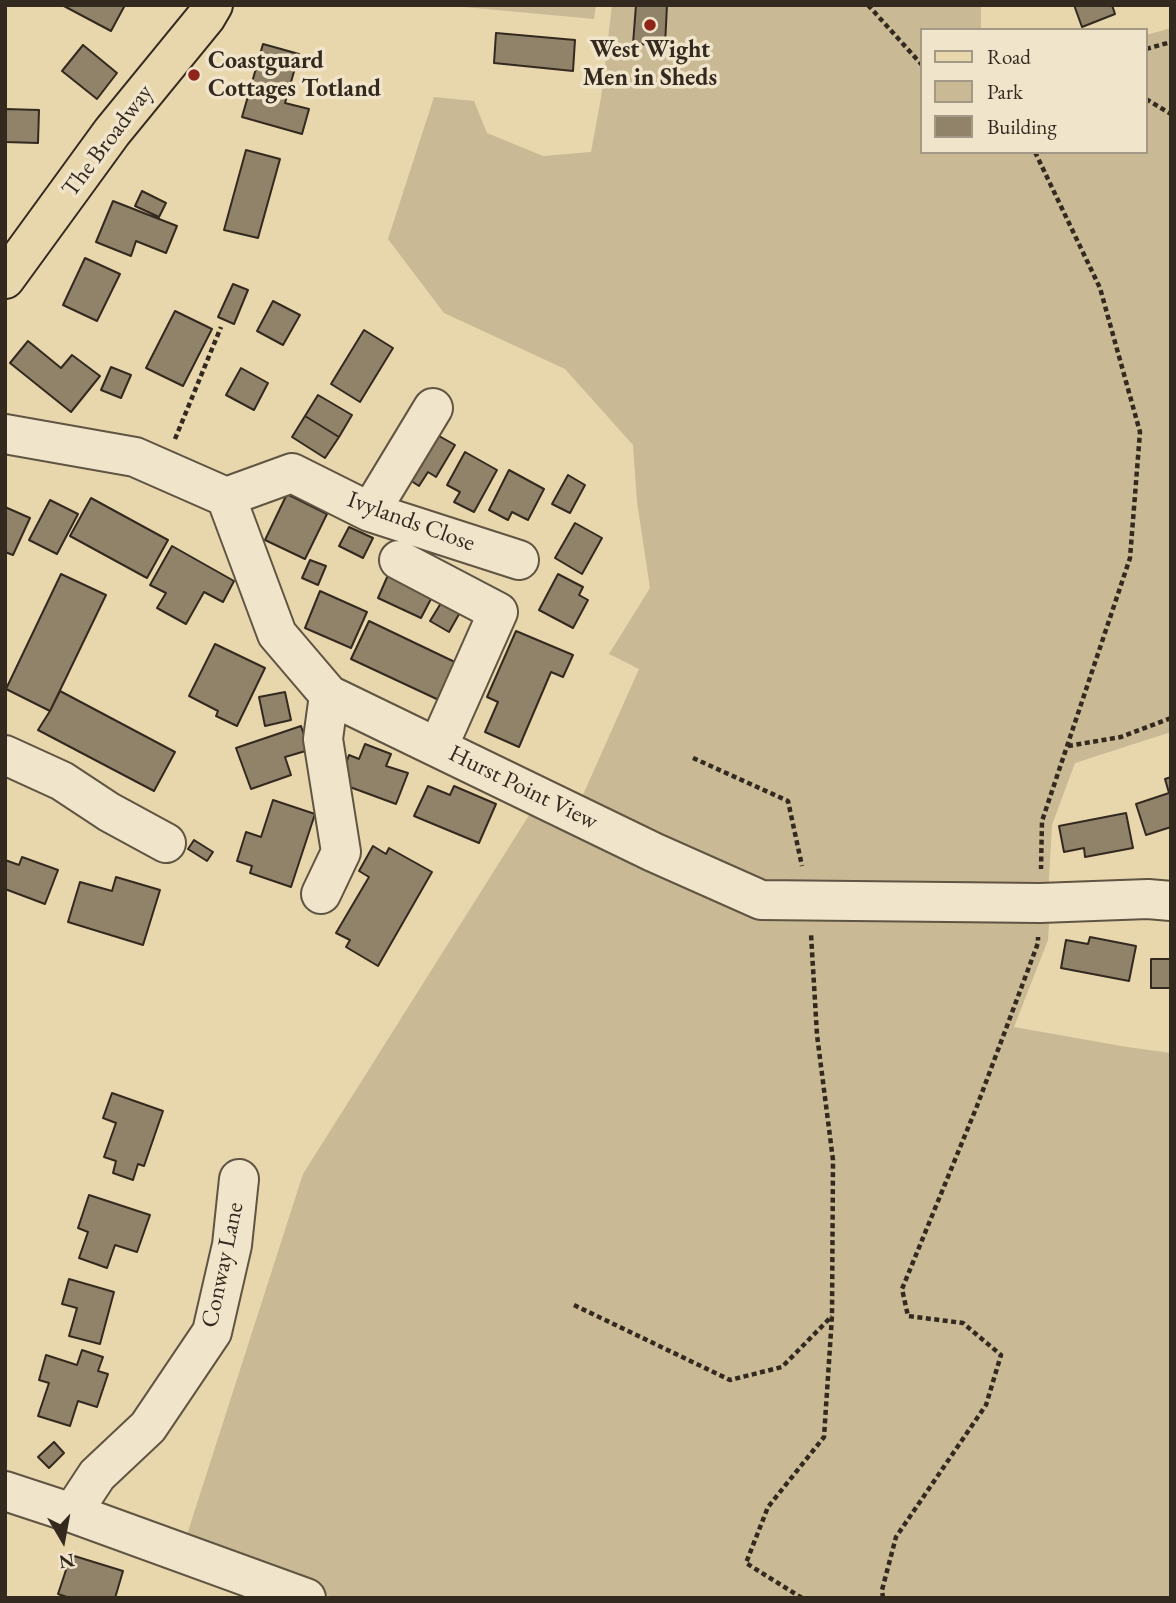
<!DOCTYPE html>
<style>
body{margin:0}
#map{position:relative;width:1176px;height:1603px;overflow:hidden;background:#e8d6ad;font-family:"EB Garamond",serif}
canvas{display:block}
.frame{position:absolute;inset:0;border:7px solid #33291f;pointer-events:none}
.legend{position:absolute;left:920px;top:28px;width:228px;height:126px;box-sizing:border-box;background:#f0e4ca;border:2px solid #a49986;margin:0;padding:9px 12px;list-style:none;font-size:21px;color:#33291f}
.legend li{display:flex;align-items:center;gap:14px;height:35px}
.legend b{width:35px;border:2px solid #a49986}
.north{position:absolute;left:28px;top:1505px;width:70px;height:70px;-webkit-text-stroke:5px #f0e4ca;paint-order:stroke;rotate:170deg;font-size:19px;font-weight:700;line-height:28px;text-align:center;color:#33291f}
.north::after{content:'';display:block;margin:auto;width:24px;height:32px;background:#33291f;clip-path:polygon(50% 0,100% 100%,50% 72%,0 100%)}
</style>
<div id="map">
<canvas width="1176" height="1603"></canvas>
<div class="frame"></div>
<ul class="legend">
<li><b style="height:9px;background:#e8d6ad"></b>Road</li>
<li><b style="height:19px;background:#c9b995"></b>Park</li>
<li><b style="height:19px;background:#918369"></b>Building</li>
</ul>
<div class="north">N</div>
</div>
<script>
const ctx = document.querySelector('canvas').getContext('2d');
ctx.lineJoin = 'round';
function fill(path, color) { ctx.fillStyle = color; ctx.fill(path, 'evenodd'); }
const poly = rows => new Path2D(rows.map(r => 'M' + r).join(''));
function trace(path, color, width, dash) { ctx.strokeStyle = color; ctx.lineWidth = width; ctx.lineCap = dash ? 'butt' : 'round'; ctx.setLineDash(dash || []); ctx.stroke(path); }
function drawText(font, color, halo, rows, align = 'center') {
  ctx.font = font + ' "EB Garamond",serif'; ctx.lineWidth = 7; ctx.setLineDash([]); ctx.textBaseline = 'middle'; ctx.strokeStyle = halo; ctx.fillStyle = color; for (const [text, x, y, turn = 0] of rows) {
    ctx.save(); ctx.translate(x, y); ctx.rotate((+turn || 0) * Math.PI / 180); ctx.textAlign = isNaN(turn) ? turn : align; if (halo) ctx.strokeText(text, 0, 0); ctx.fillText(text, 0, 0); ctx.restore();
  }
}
fill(poly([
 [443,5,596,5,594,19],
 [612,5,981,5,981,30,922,30,922,152,1146,152,1146,35,1171,28,1171,732,1075,763,1052,825,1048,896,762,892,578,806,639,669,609,654,650,588,637,502,633,445,565,369,444,313,388,239,434,97,474,101,487,133,543,156,591,152,601,98],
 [538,801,758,907,1050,909,1048,940,1014,1027,1127,1047,1171,1053,1171,1598,336,1598,183,1547,303,1174]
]), '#c9b995');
const building = poly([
 [62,5,125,5,111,31,62,5],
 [636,5,667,5,665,45,633,44,636,5],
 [1074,5,1112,5,1115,14,1082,27,1074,5],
 [496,33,575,40,573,71,494,63,496,33],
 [263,44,299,54,285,103,309,109,302,134,242,117,263,44],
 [83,45,117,73,97,99,62,71,83,45],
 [5,109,39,110,38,143,5,142,5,109],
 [246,150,280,159,258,238,224,230,246,150],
 [142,191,166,203,159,217,135,206,142,191],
 [113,201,177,226,166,253,136,241,131,256,96,242,113,201],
 [85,258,120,274,97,321,63,305,85,258],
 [233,284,248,290,234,324,218,317,233,284],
 [273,301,300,315,283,345,257,331,273,301],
 [175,311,212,329,183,386,146,368,175,311],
 [364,330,393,348,360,402,331,384,364,330],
 [28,341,61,368,72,355,100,376,71,412,10,363,28,341],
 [111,367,131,375,121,398,101,390,111,367],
 [241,368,268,383,254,410,226,395,241,368],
 [318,395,352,415,339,437,305,416,318,395],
 [305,416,339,437,325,458,292,437,305,416],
 [432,432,455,445,436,477,428,472,419,486,405,477,432,432],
 [465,452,497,470,474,512,454,502,460,492,447,485,465,452],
 [509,470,544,489,528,520,512,512,508,520,489,510,509,470],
 [568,475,585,485,570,513,552,504,568,475],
 [287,494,327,514,305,559,265,540,287,494],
 [91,498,168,540,147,578,70,536,91,498],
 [50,500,78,514,57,554,29,540,50,500],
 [5,507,30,518,13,555,5,552,5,507],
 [575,523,602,538,582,574,555,558,575,523],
 [349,527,373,538,363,558,339,546,349,527],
 [172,546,234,581,223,602,204,592,186,624,157,608,166,593,150,585,172,546],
 [310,560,326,566,318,585,302,578,310,560],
 [61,574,106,595,50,711,6,689,61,574],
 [558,574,583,587,579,595,588,600,573,628,539,610,558,574],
 [388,575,432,597,421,618,378,598,388,575],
 [449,590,467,600,449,632,430,621,449,590],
 [320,591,367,612,351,648,305,628,320,591],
 [369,621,459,664,441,701,351,659,369,621],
 [516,631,573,655,563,677,551,672,519,747,485,732,498,702,487,697,516,631],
 [215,644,265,668,237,726,216,716,218,711,189,696,215,644],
 [60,691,175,752,154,791,38,730,50,711,60,691],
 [285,692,291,720,265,726,259,697,285,692],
 [301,726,309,750,285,757,291,775,251,789,236,748,301,726],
 [365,744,391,754,386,766,408,773,396,804,339,783,349,755,359,759,365,744],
 [1171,777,1171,827,1146,835,1136,804,1169,793,1165,779,1171,777],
 [428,786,450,795,454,786,496,804,479,843,414,816,428,786],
 [273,800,315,814,291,887,250,873,252,866,237,861,246,832,261,837,273,800],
 [1126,813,1133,848,1085,857,1084,848,1064,852,1059,826,1126,813],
 [194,840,213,852,207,861,188,849,194,840],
 [373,846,386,854,389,848,432,872,378,966,346,947,350,940,336,933,369,877,359,871,373,846],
 [22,857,58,870,45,904,5,889,5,860,19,865,22,857],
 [116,877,160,890,143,945,68,922,80,882,112,891,116,877],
 [1090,937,1136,946,1129,981,1061,968,1066,940,1088,944,1090,937],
 [1151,959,1171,959,1171,988,1151,988,1151,959],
 [112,1093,163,1111,144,1166,138,1164,133,1180,113,1173,116,1161,104,1157,116,1123,103,1118,112,1093],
 [89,1195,150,1215,137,1252,115,1245,107,1268,79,1258,88,1232,78,1228,89,1195],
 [69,1279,114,1292,100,1344,69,1336,77,1308,62,1304,69,1279],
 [82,1350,103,1357,98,1371,108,1374,97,1407,78,1401,70,1426,38,1416,49,1383,39,1380,46,1355,77,1365,82,1350],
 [54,1442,64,1453,49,1468,38,1457,54,1442],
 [71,1555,123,1571,115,1598,70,1598,58,1594,71,1555]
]);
fill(building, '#918369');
trace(building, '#33291f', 2);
const minor = poly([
 [5,434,135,457,226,497,277,634,329,695,653,852,761,900,1040,903,1148,899,1171,901],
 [226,497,292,473,370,512,519,560],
 [370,512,433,408],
 [399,560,498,612,438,747],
 [5,755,62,781,109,812,166,843],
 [321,894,341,852,323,739,329,695],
 [5,1491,72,1513,306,1598],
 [72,1513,97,1475,148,1427,212,1332,232,1245,239,1179]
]);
const major = poly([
 [5,279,112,132,206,17,213,5]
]);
trace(minor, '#605442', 42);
trace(major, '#33291f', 42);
trace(poly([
 [868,5,922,65],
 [1146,49,1171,42],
 [1146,99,1171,114],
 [1035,152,1100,288,1140,432,1130,558,1042,821,1041,869],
 [175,439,221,327],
 [1068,746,1121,737,1171,718],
 [693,758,788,801,802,866],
 [574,1305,730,1380,782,1367,832,1316],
 [802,1598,746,1563,768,1507,824,1437,832,1316,833,1160,817,1035,811,934],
 [883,1598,882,1590,896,1537,986,1405,1001,1355,963,1323,908,1316,902,1289,977,1106,1038,943,1038,937]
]), '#33291f', 4.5, [5, 3.5]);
trace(minor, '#f0e4ca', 38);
trace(major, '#e8d6ad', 38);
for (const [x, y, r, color] of [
 [650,25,7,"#8f2418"],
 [194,75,7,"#8f2418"]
]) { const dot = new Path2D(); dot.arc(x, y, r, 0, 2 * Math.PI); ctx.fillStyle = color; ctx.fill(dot); trace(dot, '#f0e4ca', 2.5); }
drawText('bold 24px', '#33291f', '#f0e4ca', [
 ["West Wight",650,50],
 ["Men in Sheds",650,78],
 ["Coastguard",208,61,"left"],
 ["Cottages Totland",208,89,"left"]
]);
drawText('24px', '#33291f', '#f0e4ca', [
 ["The Broadway",108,141,-53],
 ["Ivylands Close",411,522,20],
 ["Hurst Point View",523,788,26],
 ["Conway Lane",223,1265,-78]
]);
</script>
